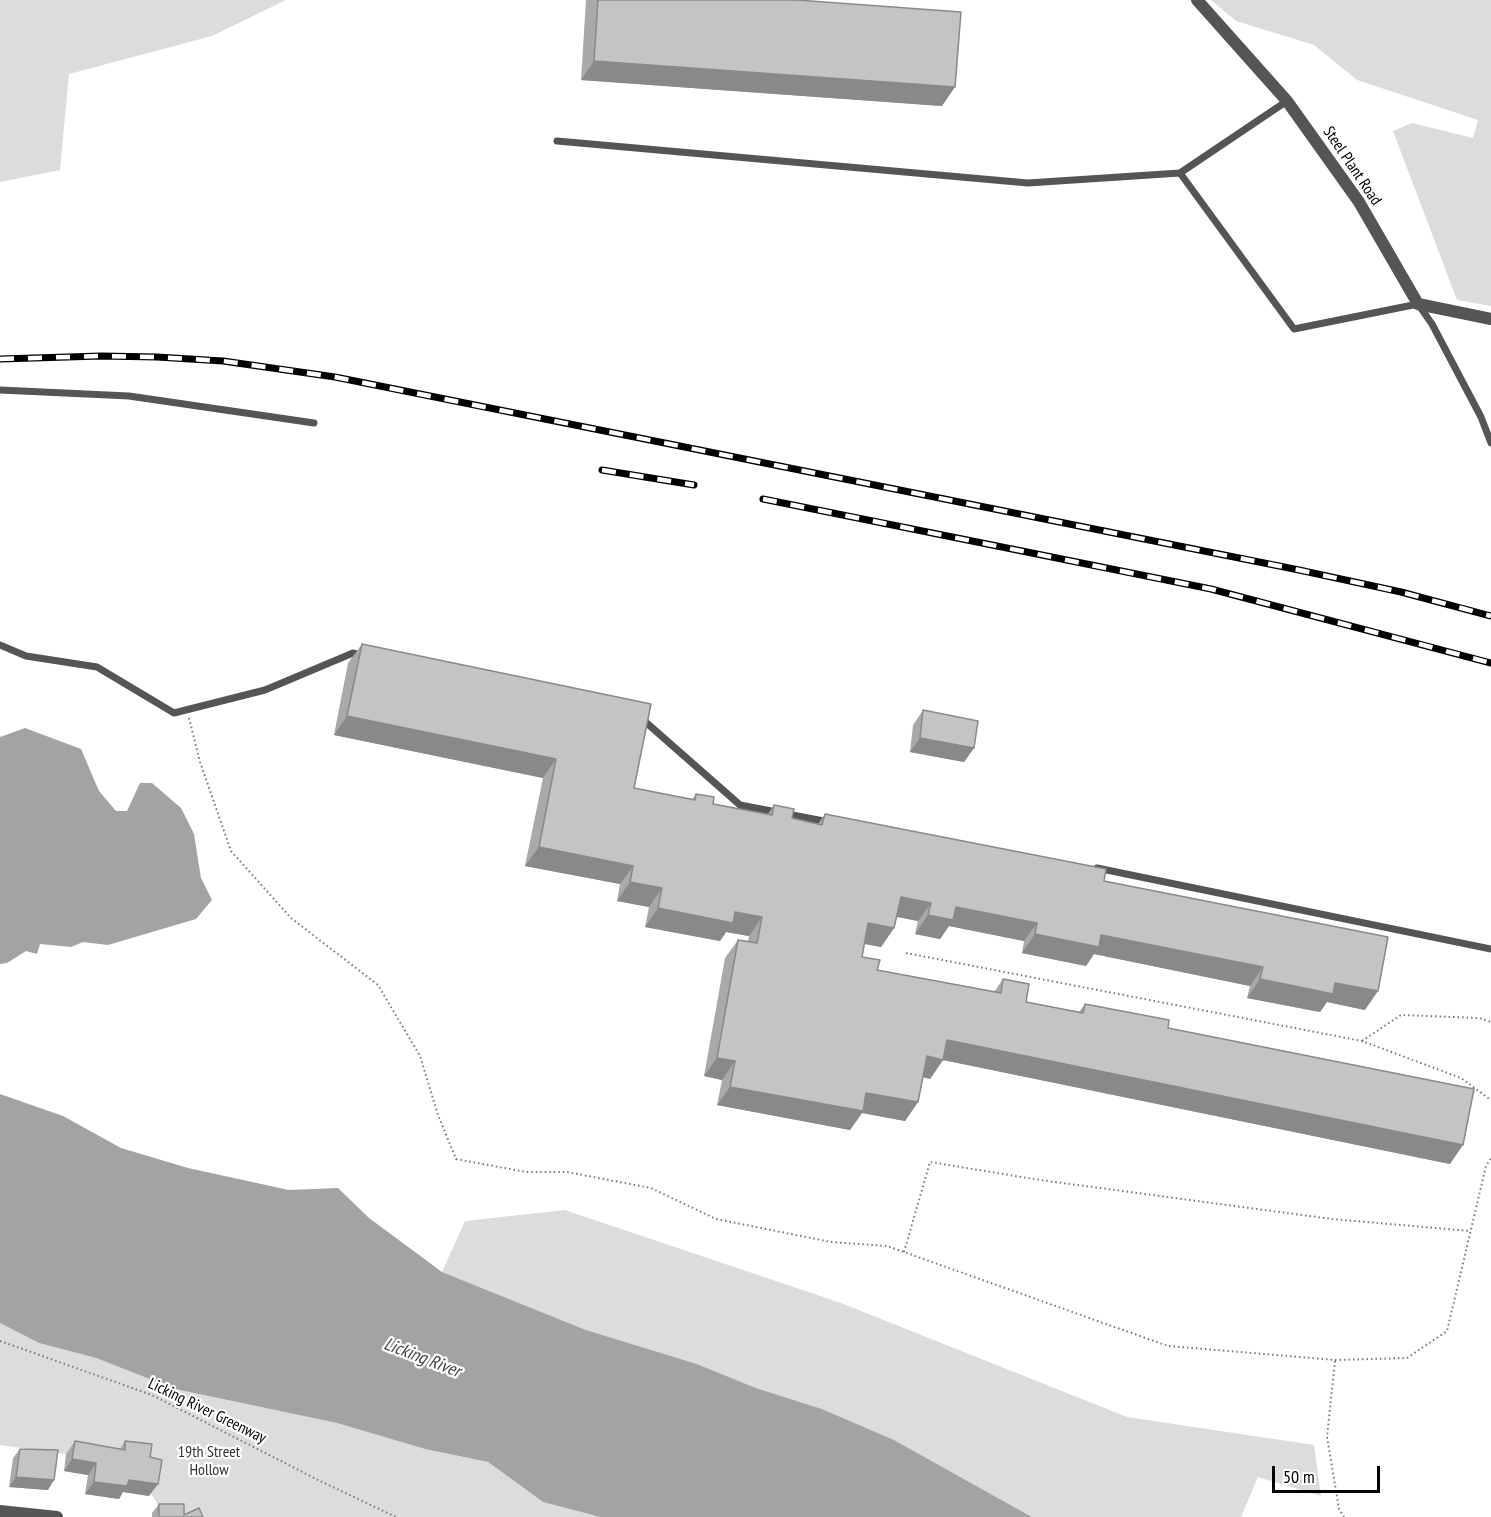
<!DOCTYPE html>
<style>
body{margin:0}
#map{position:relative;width:1491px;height:1517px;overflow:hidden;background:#fff;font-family:"PT Sans Narrow",sans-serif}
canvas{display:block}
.scale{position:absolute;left:1272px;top:1466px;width:108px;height:27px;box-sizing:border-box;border:3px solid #000;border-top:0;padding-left:8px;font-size:18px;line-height:21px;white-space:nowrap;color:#000;-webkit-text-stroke:4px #fff;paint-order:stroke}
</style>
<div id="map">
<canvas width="1491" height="1517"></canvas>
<div class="scale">50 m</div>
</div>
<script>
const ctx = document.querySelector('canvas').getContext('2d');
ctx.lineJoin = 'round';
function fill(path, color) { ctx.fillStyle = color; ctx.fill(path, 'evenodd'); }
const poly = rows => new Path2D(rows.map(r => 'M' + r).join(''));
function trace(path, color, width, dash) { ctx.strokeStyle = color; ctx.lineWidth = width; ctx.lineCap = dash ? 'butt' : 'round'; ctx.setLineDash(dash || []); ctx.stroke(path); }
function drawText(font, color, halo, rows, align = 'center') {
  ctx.font = font + ' "PT Sans Narrow",sans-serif'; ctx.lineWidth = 4.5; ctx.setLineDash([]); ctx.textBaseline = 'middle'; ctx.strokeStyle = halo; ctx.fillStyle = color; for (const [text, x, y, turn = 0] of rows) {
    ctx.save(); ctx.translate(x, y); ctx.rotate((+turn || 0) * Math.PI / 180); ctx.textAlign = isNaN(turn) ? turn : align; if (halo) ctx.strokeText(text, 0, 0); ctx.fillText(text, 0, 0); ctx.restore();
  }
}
fill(poly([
 [0,0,286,0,212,36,69,74,60,170,0,182],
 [1211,0,1491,0,1491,306,1457,300,1393,131,1412,123,1473,138,1478,120,1357,80,1314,45,1236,21],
 [565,1210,841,1303,1127,1417,1314,1445,1321,1496,1258,1477,1241,1517,1032,1517,894,1440,822,1409,756,1388,697,1364,586,1330,442,1272,465,1221],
 [0,1323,39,1343,96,1358,175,1389,337,1423,425,1449,488,1462,543,1502,600,1517,180,1517,162,1511,150,1492,152,1466,0,1445]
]), '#dcdcdc');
fill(poly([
 [25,728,81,749,99,791,116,811,127,811,140,783,152,783,181,808,194,834,201,878,212,900,196,919,108,945,83,942,71,947,40,944,37,954,26,951,7,963,0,964,0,737],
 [0,1094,63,1116,121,1148,188,1168,289,1190,338,1188,369,1218,442,1272,586,1330,697,1364,756,1388,822,1409,894,1440,1032,1517,600,1517,543,1502,488,1462,425,1449,337,1423,175,1389,96,1358,39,1343,0,1323]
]), '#a3a3a3');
trace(poly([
 [189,718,200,762,231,851,291,918,378,985,420,1056,438,1115,456,1159,526,1172,567,1172,651,1188,716,1219,831,1242,887,1246,1168,1346,1335,1360,1407,1358,1447,1331,1486,1166,1491,1158],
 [906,953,1362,1041,1461,1078,1491,1100],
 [1362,1041,1401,1015,1479,1018,1491,1022],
 [904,1252,930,1162,1040,1180,1332,1219,1470,1231],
 [0,1341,152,1395,316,1479,396,1517],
 [1335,1361,1327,1437,1339,1509,1344,1517]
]), '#777', 2, [1.5, 3]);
trace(poly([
 [557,141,1028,183,1180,173,1287,101],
 [1180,173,1294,329,1418,304,1432,324,1481,417,1491,443],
 [0,390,129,396,314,423],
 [0,645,26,656,97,667,174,713,265,690,353,653,361,655],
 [641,718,740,805,829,822],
 [1097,868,1491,949]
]), '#555', 7);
trace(poly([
 [1197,0,1287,101,1359,202,1418,304,1491,319],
 [0,1511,57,1517]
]), '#555', 12);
const rail = poly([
 [0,359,101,356,157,357,223,361,335,377,1299,570,1401,592,1491,616],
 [602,470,694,485],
 [763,499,1211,589,1491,663]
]);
trace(rail, '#000', 7);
trace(rail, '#fff', 4.5, [14]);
fill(poly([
 [586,0,797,0,942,106,581,80],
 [362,644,634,788,692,799,696,794,713,804,768,814,774,805,792,818,818,824,825,814,1104,881,1365,1010,1327,1002,1320,1012,1247,998,1250,986,1094,954,1086,966,1022,953,1024,941,949,926,940,939,915,934,918,921,897,917,894,928,881,947,864,944,862,957,877,970,994,992,1003,979,1026,1002,1079,1012,1085,1004,1168,1028,1450,1164,943,1060,930,1079,923,1077,918,1102,905,1121,862,1113,850,1130,717,1105,722,1080,704,1076,725,958,738,940,748,941,749,936,726,932,720,941,645,927,649,907,617,901,620,884,525,866,543,778,334,735,348,663],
 [923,710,974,748,964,762,910,752,913,725],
 [75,1441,120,1449,125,1441,150,1457,149,1496,123,1492,119,1499,85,1494,88,1475,64,1471,66,1454],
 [20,1449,48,1490,9,1487,13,1458],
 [159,1504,184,1515,203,1517,152,1517,152,1513]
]), '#a9a9a9');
fill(poly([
 [594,61,955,87,942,106,581,80],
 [347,716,556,759,543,778,334,735],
 [920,738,974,748,964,762,910,752],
 [539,847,633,866,620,884,525,866],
 [630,882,662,888,649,907,617,901],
 [901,897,931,903,918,921,888,915],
 [956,907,1037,923,1024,941,949,926,940,939,915,934,928,915],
 [658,908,735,912,762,917,749,936,726,932,720,941,645,927],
 [868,923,894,928,881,947,855,942],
 [1035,934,1101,935,1263,967,1250,986,1094,954,1086,966,1022,953],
 [1260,979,1335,983,1378,991,1365,1010,1327,1002,1320,1012,1247,998],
 [947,1040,1463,1145,1450,1164,943,1060,930,1079,914,1075,927,1056],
 [717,1058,735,1061,722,1080,704,1076],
 [730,1087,866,1093,918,1102,905,1121,862,1113,850,1130,717,1105],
 [72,1459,96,1463,88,1475,64,1471],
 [16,1477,54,1480,48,1490,9,1487],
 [129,1480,158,1484,149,1496,123,1492,119,1499,85,1494,94,1482]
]), '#898989');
const building = poly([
 [598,0,797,0,961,12,955,87,594,61,598,0],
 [362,644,651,704,634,788,695,800,696,794,714,797,713,804,772,815,774,805,794,809,792,818,822,825,825,814,1106,869,1104,881,1388,937,1378,991,1335,983,1333,994,1260,979,1263,967,1101,935,1099,947,1035,934,1037,923,956,907,953,920,928,915,931,903,901,897,894,928,868,923,862,957,880,960,877,970,1001,993,1003,979,1029,984,1026,1002,1083,1013,1085,1004,1169,1020,1168,1028,1474,1089,1463,1145,947,1040,943,1060,927,1056,918,1102,866,1093,863,1111,730,1087,735,1061,717,1058,738,940,757,943,762,917,735,912,733,923,658,908,662,888,630,882,633,866,539,847,556,759,347,716,362,644],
 [923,710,978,721,974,748,920,738,923,710],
 [75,1441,125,1450,125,1441,152,1444,150,1457,162,1460,158,1484,129,1480,127,1486,94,1482,96,1463,72,1459,75,1441],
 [20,1449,58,1450,54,1480,16,1477,20,1449],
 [159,1504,184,1504,184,1515,199,1508,203,1517,159,1517,159,1504]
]);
fill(building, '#c4c4c4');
trace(building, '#898989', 1.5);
drawText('16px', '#000', '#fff', [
 ["Steel Plant Road",1352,166,56],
 ["Licking River Greenway",207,1411,26]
]);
drawText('16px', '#333', '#fff', [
 ["19th Street",209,1452],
 ["Hollow",209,1470]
]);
drawText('italic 18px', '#444', '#fff', [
 ["Licking River",422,1358,21]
]);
</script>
